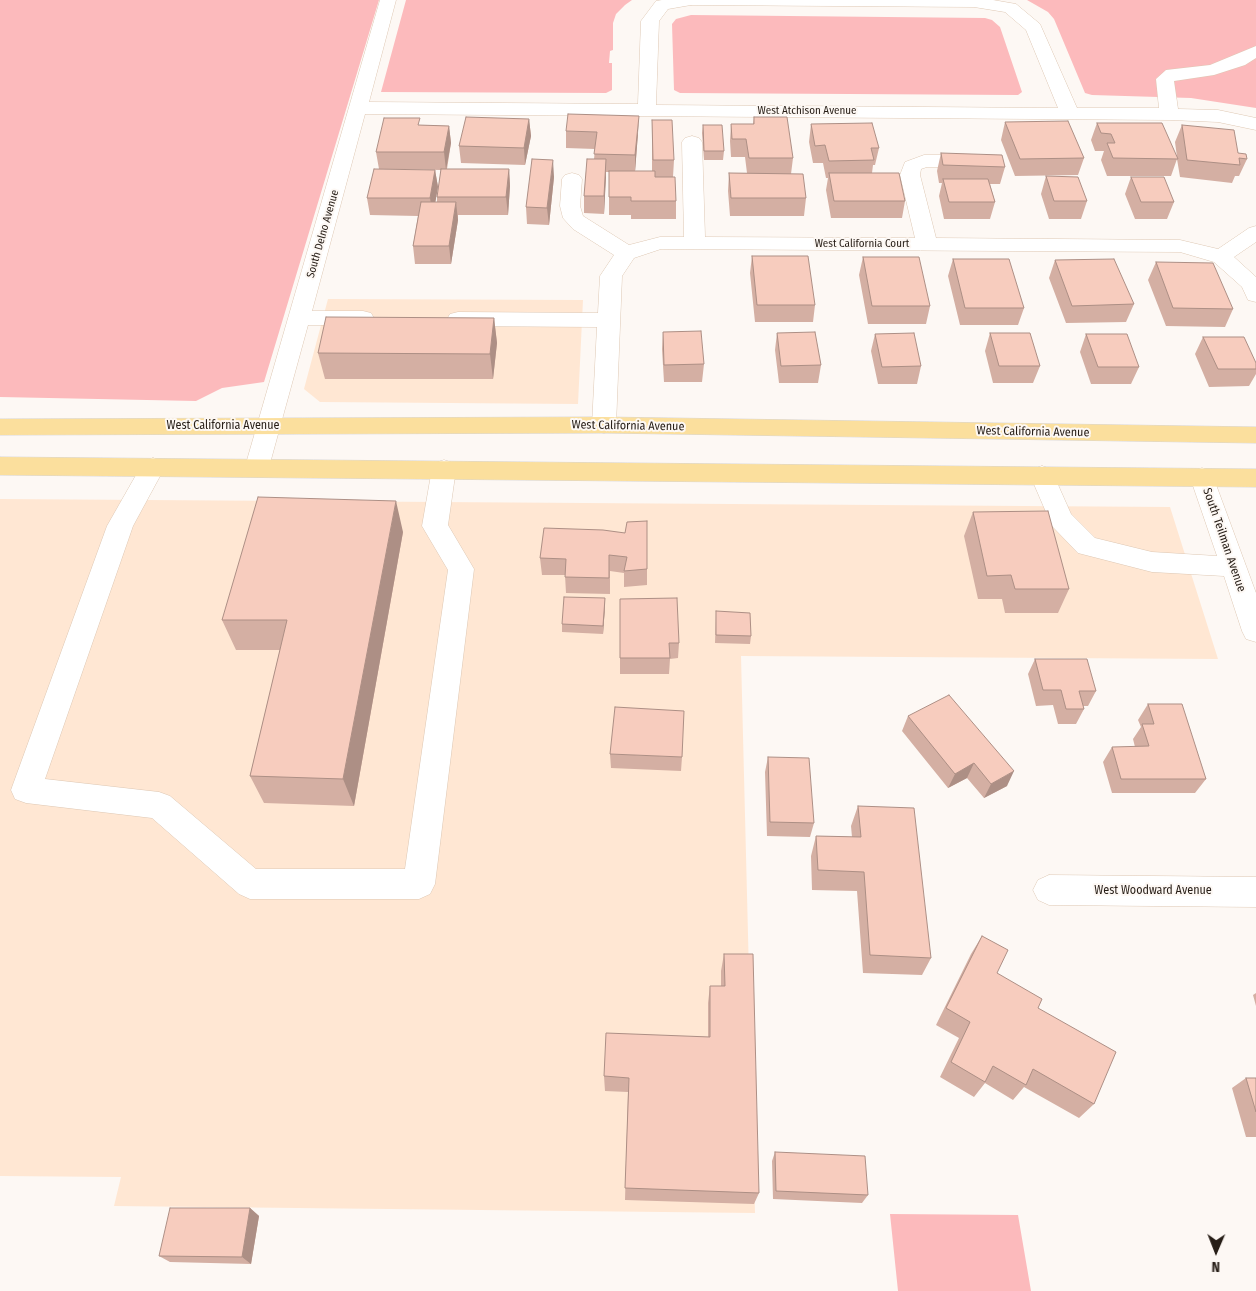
<!DOCTYPE html>
<style>
body{margin:0}
#map{position:relative;width:1256px;height:1291px;overflow:hidden;background:#fdf8f4;font-family:"Fira Sans Condensed",sans-serif}
canvas{display:block}
.north{position:absolute;left:1191px;top:1226px;width:50px;height:50px;-webkit-text-stroke:4px #fdf8f4;paint-order:stroke;rotate:181deg;font-size:14px;font-weight:700;line-height:20px;text-align:center;color:#271e17}
.north::after{content:'';display:block;margin:auto;width:18px;height:22px;background:#271e17;clip-path:polygon(50% 0,100% 100%,50% 72%,0 100%)}
</style>
<div id="map">
<canvas width="1256" height="1291"></canvas>
<div class="north">N</div>
</div>
<script>
const ctx = document.querySelector('canvas').getContext('2d');
ctx.lineJoin = 'round';
function fill(path, color) { ctx.fillStyle = color; ctx.fill(path, 'evenodd'); }
const poly = rows => new Path2D(rows.map(r => 'M' + r).join(''));
function trace(path, color, width, dash) { ctx.strokeStyle = color; ctx.lineWidth = width; ctx.lineCap = dash ? 'butt' : 'round'; ctx.setLineDash(dash || []); ctx.stroke(path); }
function drawText(font, color, halo, rows, align = 'center') {
  ctx.font = font + ' "Fira Sans Condensed",sans-serif'; ctx.lineWidth = 4; ctx.setLineDash([]); ctx.textBaseline = 'middle'; ctx.strokeStyle = halo; ctx.fillStyle = color; for (const [text, x, y, turn = 0] of rows) {
    ctx.save(); ctx.translate(x, y); ctx.rotate((+turn || 0) * Math.PI / 180); ctx.textAlign = isNaN(turn) ? turn : align; if (halo) ctx.strokeText(text, 0, 0); ctx.fillText(text, 0, 0); ctx.restore();
  }
}
fill(poly([
 [328,299,583,300,578,404,320,402,304,389],
 [0,499,1170,507,1218,659,741,656,755,1213,114,1206,121,1177,0,1176]
]), '#ffe7d3');
fill(poly([
 [0,0,379,0,264,382,222,388,196,401,0,397],
 [406,0,632,0,625,5,616,14,613,23,613,50,610,51,609,63,612,63,612,90,606,93,381,92],
 [1027,0,1256,0,1256,108,1191,98,1092,95,1085,93,1054,19,1048,12],
 [691,15,985,18,992,20,1000,27,1022,92,1018,95,680,93,674,90,672,24,676,19],
 [890,1214,1018,1215,1031,1291,898,1291]
]), '#fcbabc');
const minor = poly([
 [380,0,396,0,369,102,638,104,641,21,656,1,662,0,993,0,1016,4,1040,24,1077,108,1159,108,1156,79,1166,70,1210,65,1256,46,1256,58,1245,65,1214,75,1174,81,1178,109,1218,110,1256,118,1256,130,1218,122,1170,120,365,114,312,311,363,311,371,313,374,318,371,323,363,325,308,325,269,467,266,473,257,476,248,473,245,467,380,0],
 [691,5,974,7,1005,12,1026,30,1058,108,656,105,659,21,668,9,691,5],
 [692,136,699,138,702,142,705,237,915,238,900,175,905,162,924,155,977,155,984,157,987,161,984,165,977,167,927,167,921,169,920,175,936,238,1180,240,1218,249,1249,228,1256,226,1256,242,1234,257,1256,277,1256,302,1248,300,1242,287,1214,262,1180,252,661,249,634,258,622,276,616,425,612,431,604,433,596,431,592,425,597,327,458,326,450,324,447,319,450,314,458,312,598,313,600,276,614,255,573,229,563,218,560,206,562,179,565,175,572,173,579,175,582,179,580,206,583,216,629,245,660,237,684,237,682,142,685,138,692,136],
 [153,458,162,461,165,467,133,526,45,779,159,792,170,796,256,869,405,869,448,570,422,526,432,469,435,463,444,460,453,463,456,469,448,525,474,569,435,884,430,894,419,899,250,899,239,894,152,818,26,803,15,799,11,790,107,526,144,461,153,458],
 [1042,466,1051,469,1071,514,1095,538,1152,552,1217,556,1190,477,1193,471,1202,468,1211,471,1256,593,1256,642,1246,639,1242,631,1224,576,1152,572,1078,553,1052,526,1030,475,1033,469,1042,466],
 [1049,875,1256,877,1256,907,1049,905,1038,900,1033,890,1038,880,1049,875]
]);
const major = poly([
 [604,417,1256,427,1256,443,604,433,0,435,0,419,604,417],
 [0,457,1256,469,1256,487,0,475,0,457]
]);
trace(minor, '#dec8b4', 1);
trace(major, '#d8d6d5', 1);
fill(minor, '#fff');
fill(major, '#fbdf9d');
fill(poly([
 [754,117,793,158,791,174,806,198,804,216,730,216,728,191,729,173,747,173,745,157,731,157,730,141,731,124,753,124],
 [529,119,531,136,525,165,461,163,459,146],
 [652,120,674,160,673,177,676,201,676,219,631,219,631,215,609,215,609,172,606,172,604,214,584,213,584,196,594,159,595,149,566,148,566,131,638,133,635,171,652,171],
 [1005,122,1084,158,1078,175,1015,176,1001,140],
 [1097,123,1177,157,1175,142,1182,125,1238,153,1247,159,1239,176,1235,176,1232,183,1180,177,1177,159,1171,176,1107,176,1101,160,1104,151,1095,151,1091,140],
 [811,124,879,148,875,165,873,165,872,173,905,201,902,218,831,218,826,190,828,178,826,178,823,163,813,163,809,142],
 [421,125,449,126,451,143,447,169,509,169,510,186,508,215,458,215,458,220,451,264,415,264,413,246,418,216,370,215,367,198,435,170,438,187,435,202,437,202,437,197,441,170,379,169,376,152],
 [703,125,724,151,723,160,704,160,702,133],
 [941,153,1005,167,1000,184,990,184,995,202,990,219,944,219,939,196,942,183,939,183,937,171],
 [1046,176,1087,201,1081,219,1049,219,1041,194],
 [554,177,549,225,527,224,526,207],
 [1131,177,1174,202,1167,219,1135,219,1125,194],
 [752,256,815,305,813,322,755,322,750,273],
 [863,257,930,306,926,324,868,324,859,275],
 [953,259,1024,308,1018,325,960,325,948,276],
 [1055,260,1134,304,1126,322,1066,323,1049,278],
 [1156,262,1233,309,1225,327,1166,326,1148,280],
 [494,318,497,343,493,379,325,379,318,353],
 [663,332,704,364,702,382,664,382,662,349],
 [777,333,821,365,818,383,779,383,775,350],
 [990,333,1040,366,1033,383,993,383,985,351],
 [875,334,921,366,917,384,878,384,871,351],
 [1086,334,1139,367,1131,384,1091,384,1080,352],
 [1203,337,1256,363,1256,374,1249,386,1209,387,1195,354],
 [973,512,1069,589,1058,613,1005,613,1002,599,978,599,964,536],
 [647,521,647,585,624,587,624,573,610,571,610,594,566,593,565,575,542,575,540,558,625,533],
 [403,532,354,806,264,803,250,776,280,650,236,650,222,620],
 [605,598,605,606,603,634,562,632,562,624],
 [620,599,679,643,678,658,670,659,669,674,620,674],
 [716,611,751,636,750,644,715,643],
 [1035,659,1096,691,1088,706,1083,706,1084,709,1076,724,1058,724,1053,705,1036,706,1028,674],
 [1148,704,1206,779,1195,793,1112,793,1103,762,1112,747,1135,747,1133,739,1141,727,1138,720],
 [908,716,1007,786,984,798,967,778,948,788,902,731],
 [610,754,682,757,681,771,611,768],
 [768,757,814,823,810,837,767,836,765,772],
 [858,806,931,958,922,975,863,973,857,891,812,890,811,856,816,836,852,837,851,826],
 [982,936,997,973,1038,1008,1094,1104,1079,1118,1024,1087,1013,1100,985,1083,974,1097,940,1077,959,1038,936,1025,971,954],
 [724,954,759,1193,754,1204,625,1200,628,1092,605,1091,604,1076,708,1037,708,1003,710,986,721,986,721,971],
 [1256,993,1256,1006,1253,995],
 [1246,1078,1256,1078,1256,1137,1246,1137,1232,1088],
 [775,1152,868,1195,862,1203,773,1199,772,1161],
 [250,1208,259,1216,251,1264,170,1262,159,1256]
]), '#d4afa3');
fill(poly([
 [639,116,638,133,635,172,635,155],
 [529,119,531,136,525,165,524,148],
 [449,126,451,143,446,170,444,152],
 [606,159,606,177,604,214,604,196],
 [553,160,554,177,549,225,547,208],
 [509,169,510,186,508,215,506,197],
 [435,170,438,187,433,216,430,198],
 [456,202,458,220,451,264,449,246],
 [494,318,497,343,493,379,490,354],
 [396,501,403,532,354,806,343,779],
 [605,598,605,606,603,634,603,626],
 [974,763,967,778,948,788,955,774],
 [1014,771,1007,786,984,798,991,784],
 [250,1208,259,1216,251,1264,242,1257]
]), '#ad8f85');
const building = poly([
 [568,114,639,116,635,155,594,154,597,132,566,131,568,114],
 [466,117,529,119,524,148,459,146,466,117],
 [754,117,787,117,793,158,749,158,746,139,732,139,731,124,754,124,754,117],
 [384,118,420,118,418,125,449,126,444,152,376,152,384,118],
 [652,120,672,120,674,160,653,160,652,120],
 [1068,121,1084,158,1020,159,1005,122,1068,121],
 [872,123,879,148,871,148,874,160,829,161,825,145,815,146,811,124,872,123],
 [1097,123,1162,123,1178,159,1113,158,1107,143,1115,143,1111,134,1101,133,1097,123],
 [703,125,722,125,724,151,704,151,703,125],
 [1182,125,1234,130,1238,153,1246,154,1247,159,1239,158,1240,165,1187,160,1182,125],
 [941,153,1002,155,1005,167,943,165,941,153],
 [532,159,553,160,547,208,526,207,532,159],
 [587,159,606,159,604,196,584,196,587,159],
 [374,169,435,170,430,198,367,198,374,169],
 [441,169,509,169,506,197,437,197,441,169],
 [609,171,655,171,655,177,675,177,676,201,631,201,631,197,609,197,609,171],
 [729,173,803,174,806,198,731,198,729,173],
 [829,173,899,173,905,201,834,201,829,173],
 [1046,176,1078,177,1087,201,1054,201,1046,176],
 [1131,177,1164,177,1174,202,1141,202,1131,177],
 [943,179,988,179,995,202,949,202,943,179],
 [421,202,456,202,449,246,413,246,421,202],
 [752,256,808,256,815,305,757,305,752,256],
 [863,257,919,257,930,306,872,306,863,257],
 [953,259,1009,259,1024,308,965,308,953,259],
 [1114,259,1134,304,1072,306,1055,260,1114,259],
 [1156,262,1213,263,1233,309,1173,308,1156,262],
 [326,317,494,318,490,354,318,353,326,317],
 [701,331,704,364,664,365,663,332,701,331],
 [815,332,821,365,781,366,777,333,815,332],
 [914,333,921,366,882,367,875,334,914,333],
 [990,333,1030,333,1040,366,999,366,990,333],
 [1086,334,1127,334,1139,367,1098,367,1086,334],
 [1203,337,1244,337,1256,363,1256,369,1218,369,1203,337],
 [258,497,396,501,343,779,250,776,287,620,222,620,258,497],
 [1048,511,1069,589,1015,589,1011,575,987,576,973,512,1048,511],
 [647,521,647,569,624,571,627,557,609,555,609,578,565,577,566,559,540,558,544,528,603,530,625,533,627,522,647,521],
 [564,597,605,598,603,626,562,624,564,597],
 [677,598,679,643,669,643,670,658,620,658,620,599,677,598],
 [716,611,750,613,751,636,716,635,716,611],
 [1035,659,1087,659,1096,691,1079,691,1084,709,1066,709,1061,690,1043,690,1035,659],
 [949,695,1014,771,991,784,974,763,955,774,908,716,949,695],
 [1148,704,1182,704,1206,779,1121,779,1112,747,1149,746,1142,724,1154,724,1148,704],
 [615,707,684,711,682,757,610,754,615,707],
 [768,757,809,758,814,823,770,822,768,757],
 [858,806,914,808,931,958,870,955,864,872,818,870,816,836,861,837,858,806],
 [982,936,1008,950,997,973,1042,999,1038,1008,1116,1052,1094,1104,1033,1069,1026,1085,993,1066,985,1082,951,1062,970,1022,946,1008,982,936],
 [724,954,753,954,759,1193,625,1188,629,1078,604,1076,606,1033,710,1037,710,986,725,986,724,954],
 [1246,1078,1256,1078,1256,1112,1246,1078],
 [775,1152,865,1156,868,1195,776,1191,775,1152],
 [170,1208,250,1208,242,1257,159,1256,170,1208]
]);
fill(building, '#f7ccbe');
trace(building, '#ad8f85', 1);
drawText('11px', '#271e17', '#fdf8f4', [
 ["West Atchison Avenue",807,111],
 ["South Delno Avenue",323,234,-74],
 ["West California Court",862,244]
]);
drawText('12px', '#271e17', '#fdf8f4', [
 ["West California Avenue",223,426],
 ["West California Avenue",628,426,1],
 ["West California Avenue",1033,432,1],
 ["South Teilman Avenue",1224,540,71],
 ["West Woodward Avenue",1153,891]
]);
</script>
